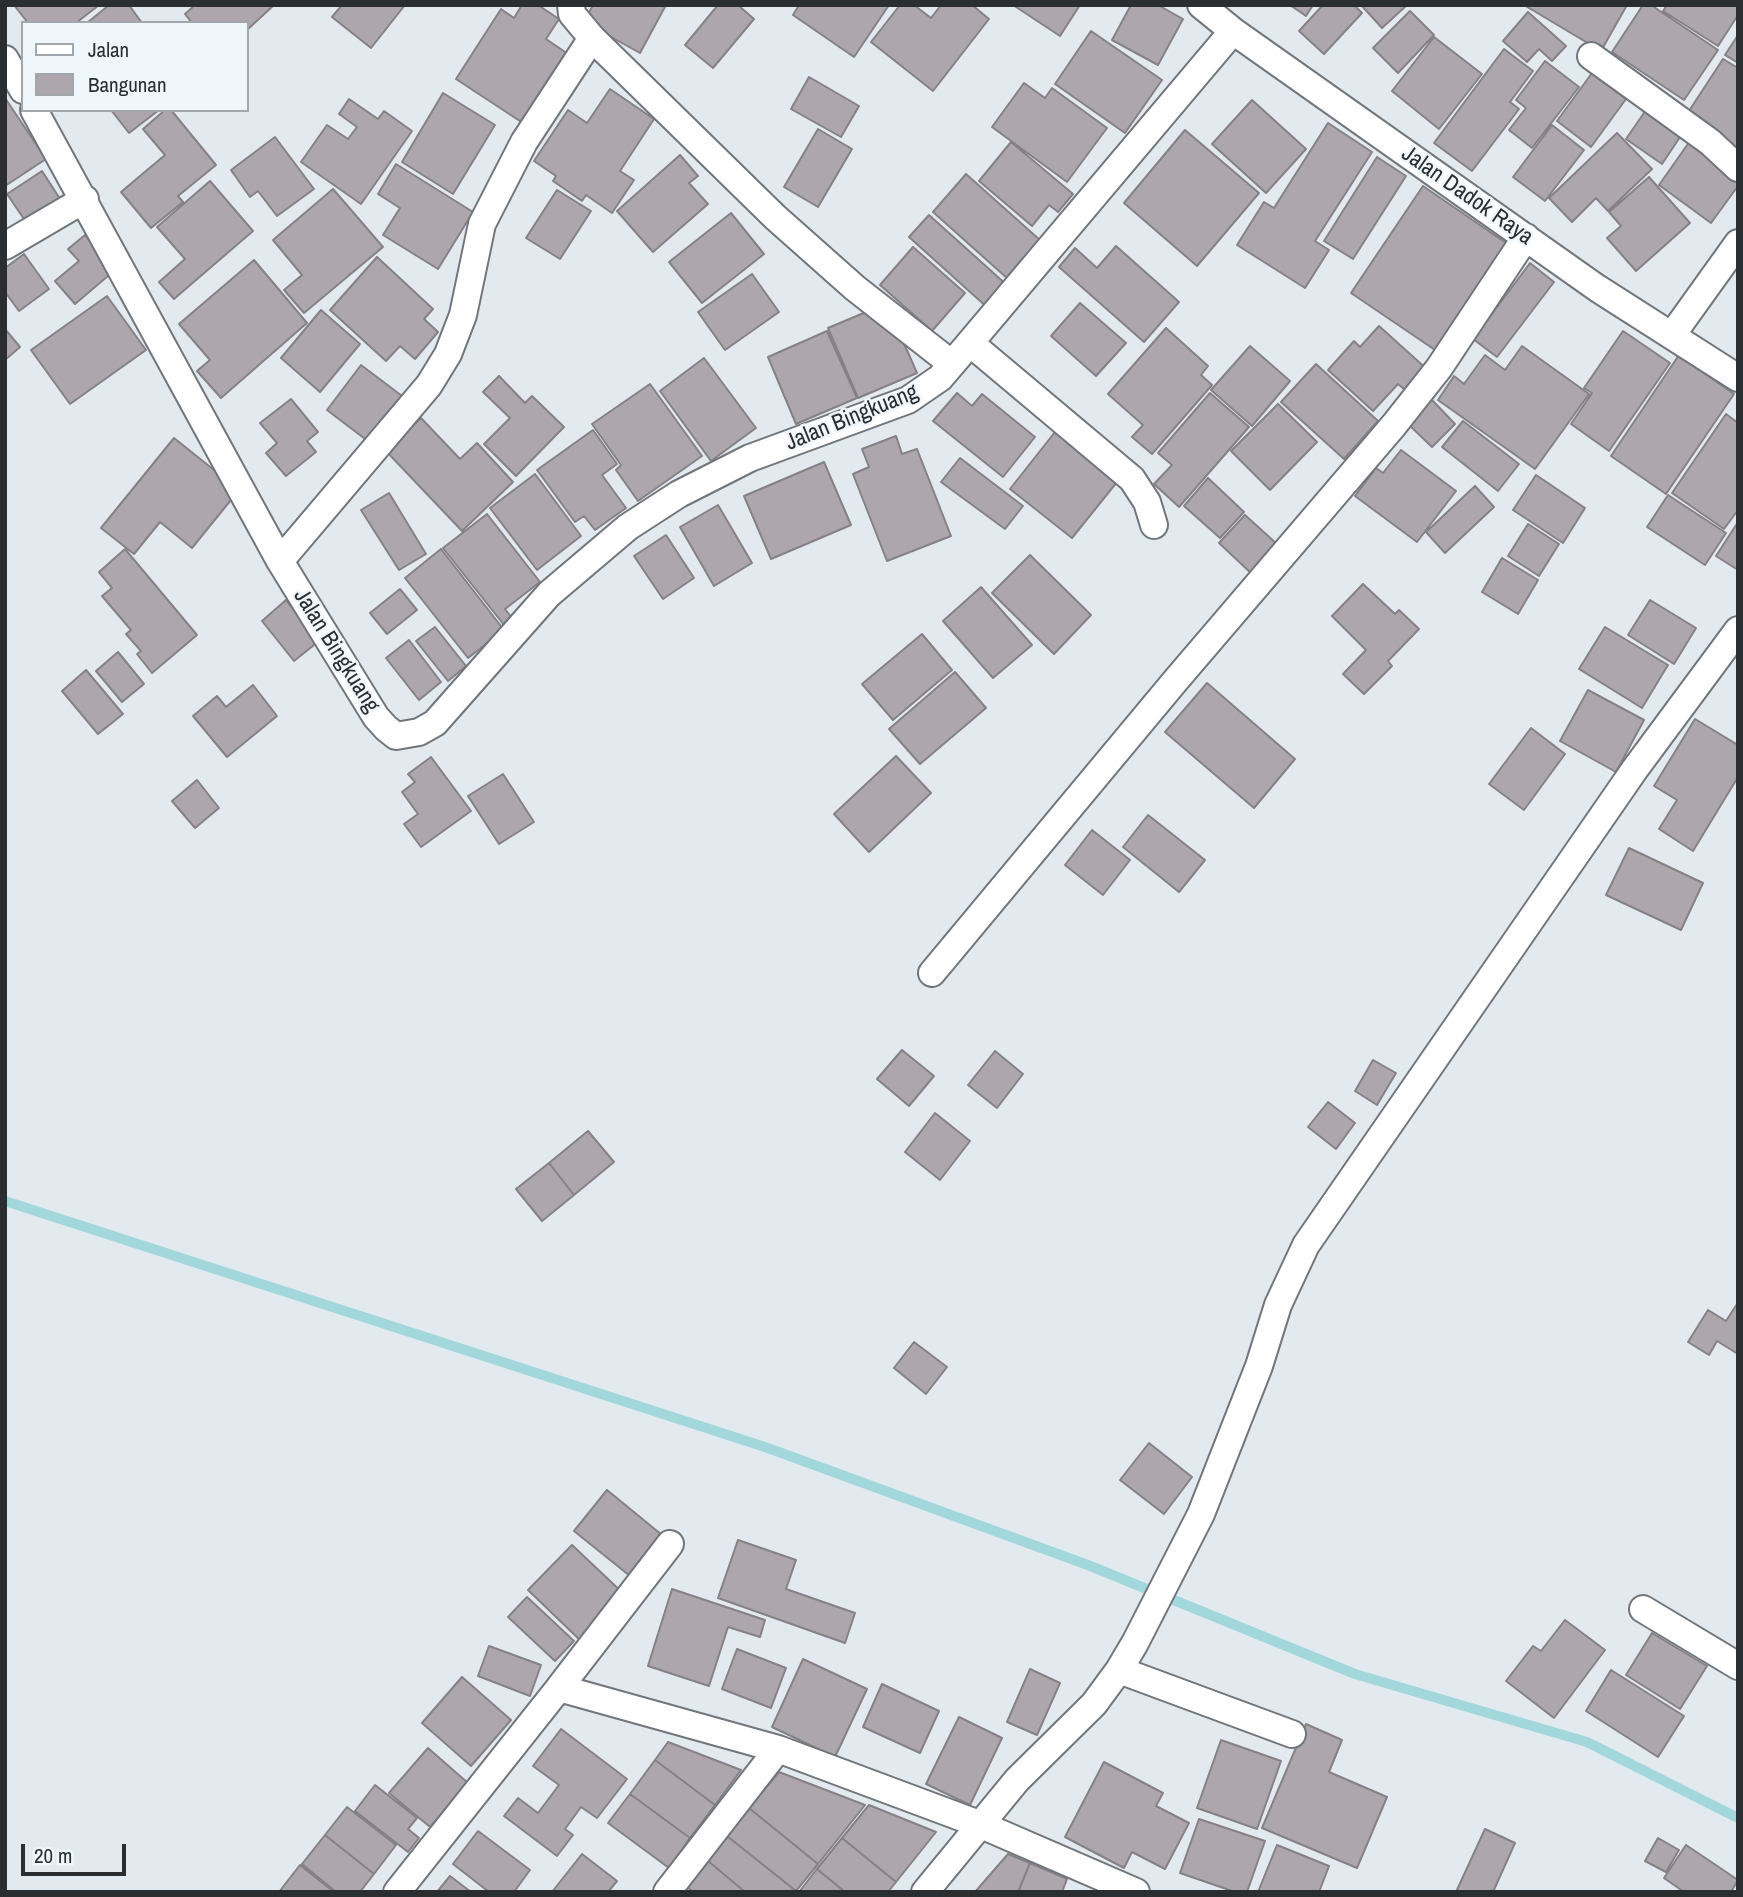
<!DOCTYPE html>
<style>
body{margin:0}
#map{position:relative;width:1743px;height:1897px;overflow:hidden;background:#e2eaf0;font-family:"Archivo Narrow",sans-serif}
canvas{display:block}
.frame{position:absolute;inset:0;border:7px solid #2b2e30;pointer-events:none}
.legend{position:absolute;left:21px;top:21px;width:228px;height:91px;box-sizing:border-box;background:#eff7fd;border:2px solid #a1a7ab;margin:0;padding:9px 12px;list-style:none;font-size:21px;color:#2b2e30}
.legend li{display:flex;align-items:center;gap:14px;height:35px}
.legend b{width:35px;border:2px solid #a1a7ab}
.scale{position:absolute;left:21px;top:1844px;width:105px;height:32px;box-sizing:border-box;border:4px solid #2b2e30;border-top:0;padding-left:9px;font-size:21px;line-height:24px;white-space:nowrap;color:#2b2e30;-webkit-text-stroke:5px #eff7fd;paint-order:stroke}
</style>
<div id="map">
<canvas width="1743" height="1897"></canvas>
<div class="frame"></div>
<ul class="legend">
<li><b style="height:9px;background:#fff"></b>Jalan</li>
<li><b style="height:19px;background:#ada7ad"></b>Bangunan</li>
</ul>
<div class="scale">20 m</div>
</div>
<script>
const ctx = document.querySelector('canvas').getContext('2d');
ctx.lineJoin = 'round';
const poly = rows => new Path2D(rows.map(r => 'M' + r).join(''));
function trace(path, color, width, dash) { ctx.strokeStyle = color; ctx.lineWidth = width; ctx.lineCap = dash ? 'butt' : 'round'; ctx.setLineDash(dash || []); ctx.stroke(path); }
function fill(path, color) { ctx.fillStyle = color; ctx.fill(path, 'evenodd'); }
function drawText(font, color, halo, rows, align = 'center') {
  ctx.font = font + ' "Archivo Narrow",sans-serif'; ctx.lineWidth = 5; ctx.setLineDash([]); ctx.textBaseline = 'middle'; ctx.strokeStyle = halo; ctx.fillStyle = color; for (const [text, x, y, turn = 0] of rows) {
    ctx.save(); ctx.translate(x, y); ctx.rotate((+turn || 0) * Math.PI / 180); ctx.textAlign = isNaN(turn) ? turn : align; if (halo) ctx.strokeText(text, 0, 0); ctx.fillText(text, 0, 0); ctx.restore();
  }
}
trace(poly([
 [5,1201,765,1447,1088,1565,1355,1674,1587,1742,1738,1818]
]), '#a2d7db', 10);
const building = poly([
 [14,5,99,5,76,23,28,23,14,5],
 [109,5,129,5,142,23,87,23,109,5],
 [195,5,274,5,247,30,247,23,192,23,185,14,195,5],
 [342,5,405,5,371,48,332,17,342,5],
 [522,5,538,5,559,19,546,39,568,54,532,129,456,79,501,9,514,18,522,5],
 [593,5,666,5,640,53,584,22,593,5],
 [718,5,738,5,754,19,713,68,685,45,718,5],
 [799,5,889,5,854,57,793,15,799,5],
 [900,5,914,5,931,18,941,5,972,5,989,19,933,91,871,42,900,5],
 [1013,5,1080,5,1060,36,1013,5],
 [1131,5,1158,5,1183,19,1158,65,1112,40,1131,5],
 [1290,5,1313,5,1306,16,1290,5],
 [1323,5,1354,5,1362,13,1324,54,1299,31,1323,5],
 [1361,5,1407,5,1382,28,1361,5],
 [1524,5,1627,5,1601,51,1524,5],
 [1643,5,1651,5,1718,50,1684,100,1612,52,1643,5],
 [1667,5,1734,5,1738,7,1738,15,1718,46,1663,11,1667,5],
 [1410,11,1434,35,1398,73,1373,48,1410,11],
 [1528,12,1566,46,1552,61,1539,49,1527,62,1503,41,1528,12],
 [1091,31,1162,80,1125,133,1055,84,1091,31],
 [1738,35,1738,63,1725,55,1738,35],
 [1434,37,1482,74,1439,129,1392,91,1434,37],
 [1504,49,1533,71,1510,102,1519,109,1472,171,1434,143,1504,49],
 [1723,59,1738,68,1738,151,1685,117,1723,59],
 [1545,61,1579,87,1532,148,1509,130,1526,108,1516,100,1545,61],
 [1592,73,1626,99,1591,147,1557,121,1592,73],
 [809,77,859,106,841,137,791,109,809,77],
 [1024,83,1045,98,1052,88,1107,128,1067,182,992,127,1024,83],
 [610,89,654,119,620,171,634,180,612,213,586,195,582,201,553,181,556,176,534,161,568,110,587,123,610,89],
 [443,93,495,125,453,194,402,162,443,93],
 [5,98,46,159,5,186,5,98],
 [349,99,378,119,384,111,412,131,361,204,301,162,327,125,348,139,357,127,339,114,349,99],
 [1252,100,1306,149,1266,193,1212,144,1252,100],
 [111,110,159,110,129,133,111,110],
 [165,110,171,110,216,165,178,196,183,202,151,228,121,192,165,155,143,129,165,110],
 [1646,110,1682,134,1662,164,1626,139,1646,110],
 [1328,123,1372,152,1315,241,1329,250,1305,288,1237,245,1264,202,1274,208,1328,123],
 [1552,125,1584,150,1545,201,1513,177,1552,125],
 [818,129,852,149,818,207,784,187,818,129],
 [1185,130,1259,193,1197,266,1124,203,1185,130],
 [1617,133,1652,169,1608,211,1596,198,1572,222,1549,198,1617,133],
 [275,137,314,189,277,216,258,191,250,197,231,170,275,137],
 [1690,141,1738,176,1738,186,1711,223,1659,185,1690,141],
 [1011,142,1073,194,1058,212,1049,205,1032,226,979,181,1011,142],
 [680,155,698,176,689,183,708,204,653,252,617,211,680,155],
 [1377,157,1406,176,1353,259,1324,241,1377,157],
 [396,164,473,212,438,269,383,235,400,208,378,194,396,164],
 [42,171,62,202,28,225,7,194,42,171],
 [966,174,1041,241,1008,279,933,212,966,174],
 [1649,177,1690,223,1636,271,1607,238,1621,226,1609,212,1649,177],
 [210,181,253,231,174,299,159,282,185,259,157,227,210,181],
 [1423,186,1509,245,1438,352,1351,293,1423,186],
 [333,189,383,247,304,313,284,290,302,275,273,240,333,189],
 [557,190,591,211,560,259,526,238,557,190],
 [731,213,764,254,702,303,669,262,731,213],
 [929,215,1009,287,989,309,909,237,929,215],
 [85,235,115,270,75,304,55,281,79,261,68,249,85,235],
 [1116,246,1179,302,1144,342,1059,267,1075,248,1097,268,1116,246],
 [913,247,965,293,932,331,880,285,913,247],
 [24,254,49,289,19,311,5,292,5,268,24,254],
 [377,257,433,309,424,319,438,332,415,359,400,346,386,361,330,310,377,257],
 [254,260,307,323,221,398,197,371,210,360,179,324,254,260],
 [1530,263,1554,282,1497,357,1473,339,1530,263],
 [752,274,779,312,725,350,698,312,752,274],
 [107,296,146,350,70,404,31,350,107,296],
 [1080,303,1126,343,1096,376,1051,336,1080,303],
 [878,307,895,323,917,373,858,398,828,328,878,307],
 [321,310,360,344,320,392,281,358,321,310],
 [1379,326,1430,372,1410,394,1398,384,1373,411,1328,370,1354,341,1360,347,1379,326],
 [1166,328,1208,366,1201,375,1212,385,1152,454,1132,437,1143,425,1108,394,1166,328],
 [5,329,20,347,5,360,5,329],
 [827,331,857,398,796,424,768,357,827,331],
 [1623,331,1670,363,1609,451,1571,424,1592,393,1584,388,1623,331],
 [1250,346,1290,381,1252,426,1211,390,1250,346],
 [1522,346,1589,394,1535,469,1438,400,1454,376,1464,384,1485,355,1505,370,1522,346],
 [1679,355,1734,394,1666,494,1611,456,1679,355],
 [704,358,756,428,711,461,660,391,704,358],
 [1316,364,1378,421,1344,459,1281,402,1316,364],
 [361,365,406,399,373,445,327,410,361,365],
 [499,376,525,403,532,396,564,427,516,476,484,444,510,418,483,392,499,376],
 [650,384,702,456,638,501,616,470,621,465,592,424,650,384],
 [957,393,972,406,982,394,1035,437,1003,477,933,421,957,393],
 [1210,393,1249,427,1179,507,1154,484,1172,465,1158,453,1210,393],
 [291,399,318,432,307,441,316,452,286,476,266,453,277,443,260,423,291,399],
 [1431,399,1455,424,1432,447,1407,423,1431,399],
 [1278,404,1317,442,1270,490,1231,451,1278,404],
 [1726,414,1738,423,1738,510,1724,529,1672,493,1726,414],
 [421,418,460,459,477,443,513,482,462,531,386,451,421,418],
 [1463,421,1519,464,1498,491,1442,447,1463,421],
 [593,430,617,464,602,475,626,508,595,530,584,516,575,522,537,470,593,430],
 [1055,432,1117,482,1072,538,1010,489,1055,432],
 [896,436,902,454,917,449,951,536,887,561,853,474,869,467,862,449,896,436],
 [174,438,239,490,192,548,160,522,134,554,101,528,174,438],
 [1401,450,1456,491,1417,542,1355,496,1376,468,1383,473,1401,450],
 [960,458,1023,506,1005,529,941,482,960,458],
 [824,462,851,525,771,559,744,496,824,462],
 [535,474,581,536,537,570,490,508,535,474],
 [1536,475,1585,508,1563,543,1513,510,1536,475],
 [1208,478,1244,512,1220,538,1184,506,1208,478],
 [1475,486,1494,507,1445,553,1426,532,1475,486],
 [389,493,426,554,399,570,361,510,389,493],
 [1668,495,1726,533,1705,565,1647,527,1668,495],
 [718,505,752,563,714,586,680,527,718,505],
 [487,514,540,582,505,609,512,618,504,625,443,548,487,514],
 [1245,515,1278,545,1252,574,1219,543,1245,515],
 [1738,522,1738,570,1716,556,1738,522],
 [1528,524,1559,544,1539,576,1508,556,1528,524],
 [666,535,694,578,663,599,634,556,666,535],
 [125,549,197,635,152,673,137,654,141,651,126,634,131,630,102,596,112,588,99,572,125,549],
 [441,549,504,630,468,658,405,578,441,549],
 [1030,555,1091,615,1054,654,992,593,1030,555],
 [1502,558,1538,580,1518,614,1482,592,1502,558],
 [1363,584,1395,614,1399,610,1419,629,1388,661,1392,666,1364,694,1343,674,1366,650,1332,616,1363,584],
 [981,587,1032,645,993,678,943,621,981,587],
 [400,589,417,610,387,634,370,613,400,589],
 [286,600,319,641,294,661,262,621,286,600],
 [1650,600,1696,628,1674,664,1628,635,1650,600],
 [435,627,466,666,448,681,416,641,435,627],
 [1605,627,1668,665,1642,708,1579,669,1605,627],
 [922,634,952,670,893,720,862,684,922,634],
 [409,640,441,682,419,700,386,658,409,640],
 [118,652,144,684,122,702,96,671,118,652],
 [86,670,123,714,98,734,62,691,86,670],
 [955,672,986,708,920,764,889,729,955,672],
 [1207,683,1295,759,1254,808,1165,732,1207,683],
 [253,685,277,716,227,757,193,716,217,696,226,707,253,685],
 [1588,690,1644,720,1616,772,1560,741,1588,690],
 [1695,719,1738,745,1738,777,1693,851,1659,829,1677,800,1654,786,1695,719],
 [1531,728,1565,754,1524,810,1489,784,1531,728],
 [896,756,931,793,869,852,834,814,896,756],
 [431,757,471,811,421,847,404,824,418,814,402,792,415,782,408,774,431,757],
 [503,774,534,822,499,844,468,796,503,774],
 [197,780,219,808,195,828,172,801,197,780],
 [1148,815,1205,860,1179,892,1123,847,1148,815],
 [1092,830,1130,860,1103,895,1065,865,1092,830],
 [1629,848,1703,883,1681,930,1606,895,1629,848],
 [902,1050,934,1076,909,1106,877,1079,902,1050],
 [995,1051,1023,1074,997,1108,968,1085,995,1051],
 [1373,1060,1396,1073,1377,1105,1355,1091,1373,1060],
 [1328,1102,1355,1123,1336,1149,1308,1127,1328,1102],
 [935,1113,970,1141,940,1180,905,1152,935,1113],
 [588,1131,614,1162,574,1195,549,1163,588,1131],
 [549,1163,574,1195,542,1221,516,1189,549,1163],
 [1737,1304,1738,1354,1717,1341,1709,1355,1688,1342,1708,1310,1726,1321,1737,1304],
 [914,1342,947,1367,926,1394,894,1368,914,1342],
 [1149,1443,1192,1477,1164,1514,1120,1480,1149,1443],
 [607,1490,662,1535,630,1576,574,1531,607,1490],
 [738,1540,796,1560,786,1589,855,1613,845,1643,718,1598,738,1540],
 [572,1545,626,1596,582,1642,528,1590,572,1545],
 [672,1589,765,1620,760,1637,728,1627,709,1686,648,1666,672,1589],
 [527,1597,574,1641,555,1661,508,1617,527,1597],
 [1565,1620,1605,1650,1554,1718,1506,1681,1533,1646,1541,1651,1565,1620],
 [1652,1633,1707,1666,1680,1709,1626,1675,1652,1633],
 [489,1646,541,1665,530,1696,478,1676,489,1646],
 [737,1649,786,1668,771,1708,722,1689,737,1649],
 [803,1659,867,1689,835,1757,772,1727,803,1659],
 [1030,1669,1060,1683,1037,1735,1007,1722,1030,1669],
 [1611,1670,1684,1716,1658,1757,1586,1711,1611,1670],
 [462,1677,511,1720,471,1766,422,1723,462,1677],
 [882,1684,939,1711,920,1753,863,1727,882,1684],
 [959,1717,1002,1738,970,1805,926,1784,959,1717],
 [1306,1724,1342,1740,1329,1772,1387,1797,1357,1868,1262,1828,1306,1724],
 [561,1729,627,1779,597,1818,581,1807,565,1829,573,1835,557,1856,504,1816,518,1798,538,1813,559,1785,533,1766,561,1729],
 [1221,1740,1281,1761,1257,1829,1197,1808,1221,1740],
 [668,1742,741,1770,715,1805,655,1760,668,1742],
 [428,1748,468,1783,430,1827,389,1793,428,1748],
 [655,1760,715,1805,690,1838,630,1794,655,1760],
 [1104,1762,1163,1793,1156,1806,1189,1823,1165,1869,1132,1852,1124,1868,1065,1837,1104,1762],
 [779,1772,865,1805,818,1864,749,1808,779,1772],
 [375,1785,417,1818,408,1829,419,1838,408,1852,355,1811,375,1785],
 [630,1794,690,1838,669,1868,608,1823,630,1794],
 [869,1805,936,1832,896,1882,842,1838,869,1805],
 [347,1807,396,1845,374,1874,325,1835,347,1807],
 [749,1808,818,1864,796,1891,727,1836,749,1808],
 [1199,1819,1265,1841,1247,1892,1235,1892,1180,1873,1199,1819],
 [1485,1829,1515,1843,1493,1892,1456,1892,1485,1829],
 [478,1831,530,1870,514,1892,489,1892,453,1864,478,1831],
 [325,1835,374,1874,360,1892,336,1892,302,1864,325,1835],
 [727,1836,796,1891,796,1892,745,1892,707,1860,727,1836],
 [842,1838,896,1882,888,1892,845,1892,817,1869,842,1838],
 [1658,1838,1679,1850,1666,1872,1645,1861,1658,1838],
 [1277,1845,1329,1866,1319,1892,1258,1892,1277,1845],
 [1686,1845,1738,1880,1731,1892,1684,1892,1664,1878,1686,1845],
 [582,1854,617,1881,608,1892,552,1892,582,1854],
 [1008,1854,1030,1863,1018,1892,975,1892,1008,1854],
 [707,1860,745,1892,693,1892,686,1886,707,1860],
 [1030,1863,1067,1879,1062,1892,1018,1892,1030,1863],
 [300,1865,334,1892,279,1892,300,1865],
 [817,1869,845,1892,799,1892,817,1869],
 [450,1876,471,1892,437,1892,450,1876]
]);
fill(building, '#ada7ad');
trace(building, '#868087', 2);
const street = poly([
 [571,5,572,14,592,38,775,217,855,288,952,364,1233,31],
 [1201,5,1233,31,1597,288,1738,378],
 [1591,56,1710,142,1738,168],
 [5,59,23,90],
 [34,110,280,561,376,717,386,728,396,736,419,732,435,723,549,594,628,527,679,494,750,458,908,400,940,378,952,364],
 [5,246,85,199],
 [1672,335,1738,243],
 [970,343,1132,479,1147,502,1154,525],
 [280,561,429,385,448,354,463,315,482,224,524,142,592,38],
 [932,973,1176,680,1394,425,1439,368,1526,237],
 [1643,1609,1738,1666],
 [1119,1670,1292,1734],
 [559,1688,670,1544],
 [397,1892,559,1688,778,1749,979,1824,1136,1892],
 [667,1892,778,1749],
 [925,1892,1017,1780,1094,1704,1119,1670,1135,1643,1201,1514,1259,1366,1278,1305,1306,1245,1635,769,1738,630]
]);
trace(street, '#70767c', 30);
trace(street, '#fff', 26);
drawText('23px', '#2b2e30', '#eff7fd', [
 ["Jalan Dadok Raya",1467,196,35],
 ["Jalan Bingkuang",852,418,-22],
 ["Jalan Bingkuang",336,651,58]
]);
</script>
